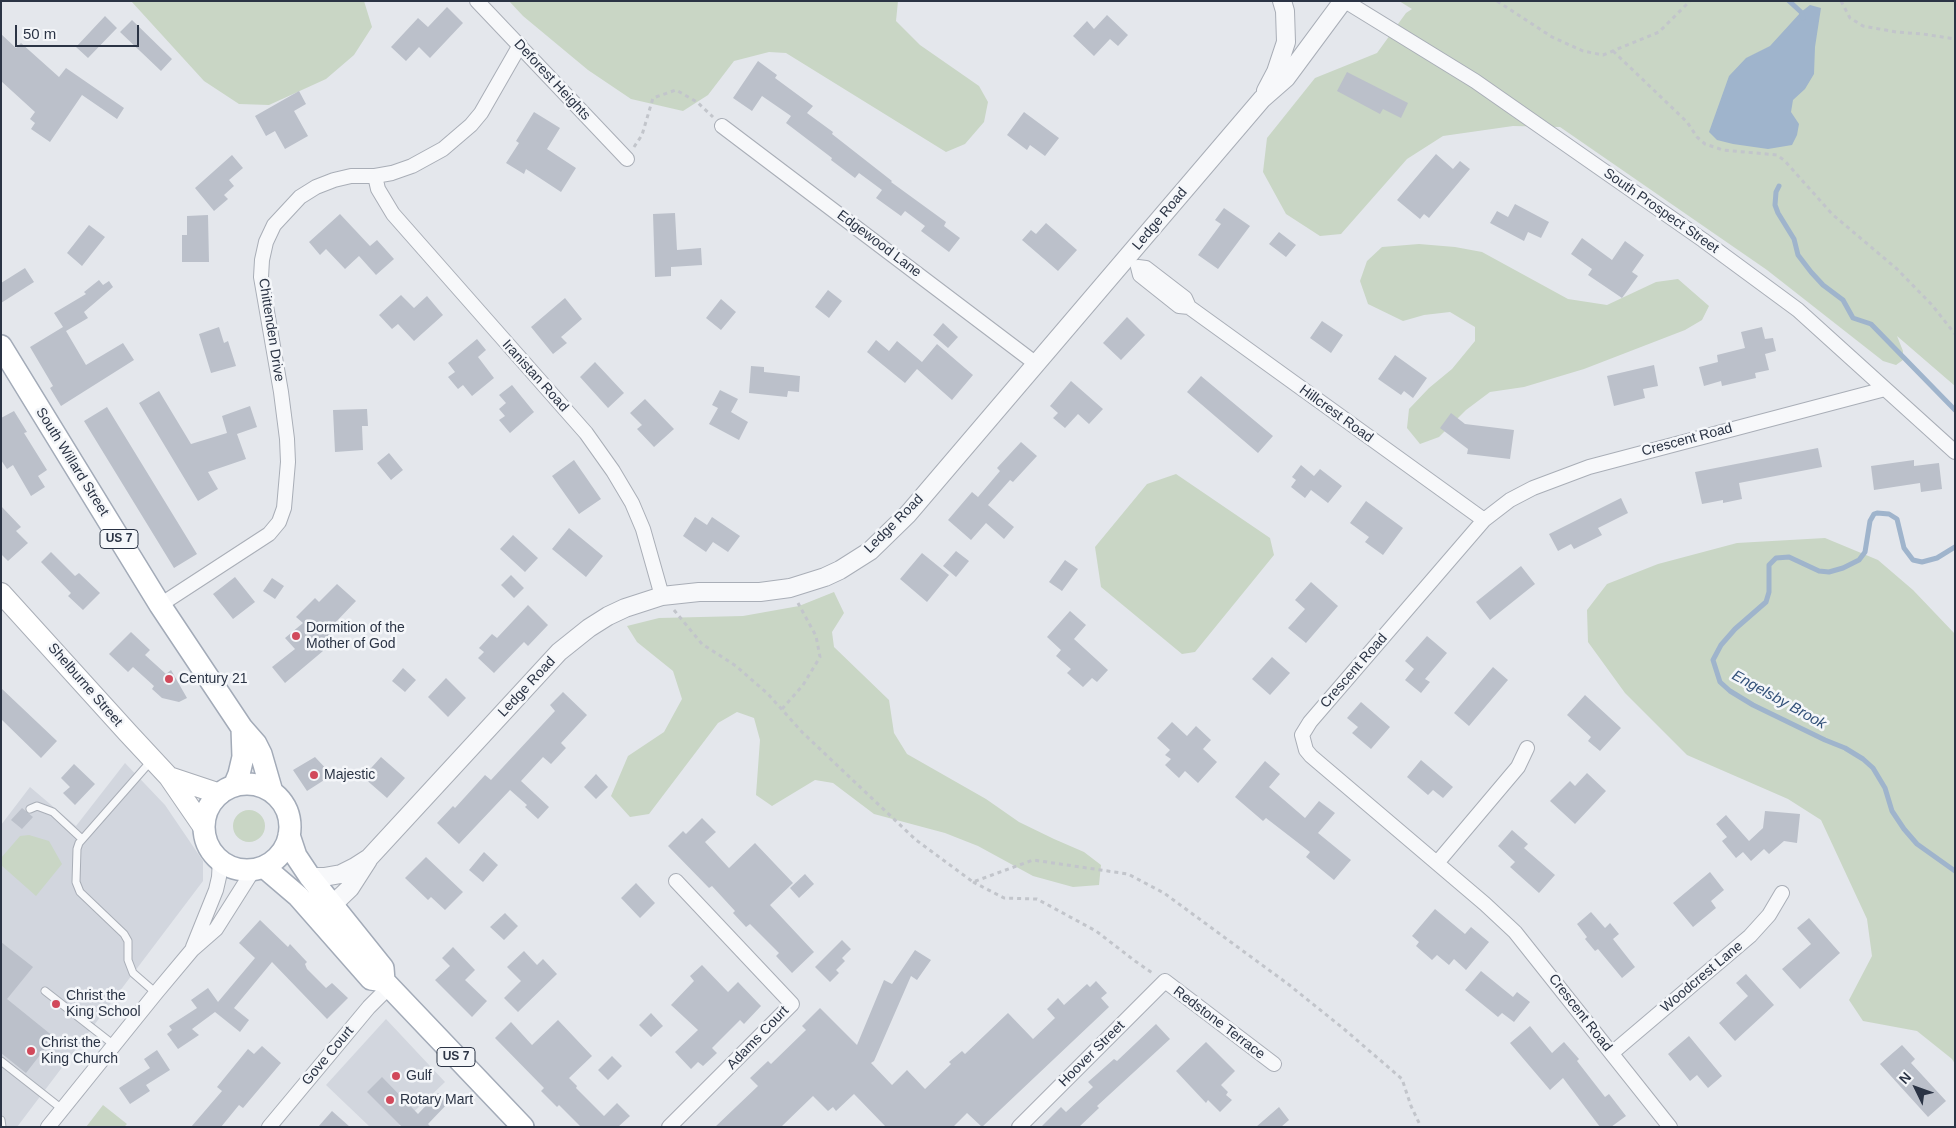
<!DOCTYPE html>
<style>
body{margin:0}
#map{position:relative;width:1956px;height:1128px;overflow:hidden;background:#e4e7ec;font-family:Helvetica,sans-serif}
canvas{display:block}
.frame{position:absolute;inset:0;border:2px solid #2b3445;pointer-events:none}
.north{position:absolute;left:1891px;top:1063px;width:50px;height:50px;-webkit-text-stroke:4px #f4f6f9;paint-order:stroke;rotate:312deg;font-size:14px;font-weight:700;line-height:20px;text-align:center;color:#2b3445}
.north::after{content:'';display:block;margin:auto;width:18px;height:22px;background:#2b3445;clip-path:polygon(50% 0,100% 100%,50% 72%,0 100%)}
.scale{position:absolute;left:15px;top:25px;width:124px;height:22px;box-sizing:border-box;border:2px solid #2b3445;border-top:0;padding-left:6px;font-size:15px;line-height:18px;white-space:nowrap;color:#2b3445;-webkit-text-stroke:4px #f4f6f9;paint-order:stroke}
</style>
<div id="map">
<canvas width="1956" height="1128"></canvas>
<div class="frame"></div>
<div class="north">N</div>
<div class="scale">50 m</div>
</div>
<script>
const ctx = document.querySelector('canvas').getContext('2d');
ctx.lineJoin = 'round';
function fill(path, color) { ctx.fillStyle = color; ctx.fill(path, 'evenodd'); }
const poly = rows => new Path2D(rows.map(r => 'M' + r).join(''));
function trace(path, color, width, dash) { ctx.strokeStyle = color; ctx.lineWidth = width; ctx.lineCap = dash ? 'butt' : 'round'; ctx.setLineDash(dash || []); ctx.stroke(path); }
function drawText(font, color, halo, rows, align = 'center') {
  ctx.font = font + ' Helvetica,sans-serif'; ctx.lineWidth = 5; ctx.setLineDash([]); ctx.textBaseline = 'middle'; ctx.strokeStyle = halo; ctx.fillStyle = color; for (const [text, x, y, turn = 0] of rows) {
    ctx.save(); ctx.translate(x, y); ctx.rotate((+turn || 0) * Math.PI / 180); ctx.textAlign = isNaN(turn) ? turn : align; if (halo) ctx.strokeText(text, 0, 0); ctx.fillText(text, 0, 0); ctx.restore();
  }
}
fill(poly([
 [125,763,165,805,203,861,203,881,17,1127,1,1127,1,825,30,787,76,826],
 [386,1019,445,1082,398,1127,370,1127,326,1085]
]), '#d2d6de');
fill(poly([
 [131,1,364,1,372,27,354,55,326,79,269,105,239,104,204,81],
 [509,1,898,1,896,21,920,45,979,86,988,102,984,122,965,144,946,152,786,53,769,52,734,61,708,95,683,111,631,99,588,70,523,16],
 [1399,1,1955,1,1955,386,1897,336,1903,351,1903,360,1896,365,1883,361,1767,270,1560,127,1513,126,1443,136,1407,159,1341,234,1320,236,1286,214,1263,172,1267,138,1315,78,1377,53,1406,13,1412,9],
 [1419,244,1455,247,1482,252,1568,299,1607,305,1656,282,1678,279,1709,306,1702,320,1685,330,1584,369,1524,387,1490,392,1466,410,1439,437,1420,444,1407,428,1409,409,1429,388,1452,369,1475,341,1475,327,1450,312,1424,315,1403,321,1368,304,1360,281,1367,261,1382,247],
 [1176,474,1270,538,1274,555,1195,652,1182,654,1101,587,1095,547,1147,484],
 [1825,538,1878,560,1913,590,1955,634,1955,1064,1952,1059,1917,1031,1863,1021,1849,1000,1872,956,1867,919,1821,820,1788,799,1687,755,1625,693,1588,642,1587,610,1607,584,1658,564,1737,543],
 [834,592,844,613,832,632,834,647,889,700,894,733,907,754,986,799,1019,822,1054,839,1084,852,1101,865,1099,885,1073,887,1033,876,978,846,945,833,874,814,833,783,815,780,772,806,756,795,760,740,754,718,737,712,718,723,649,814,630,817,611,796,628,756,664,732,682,699,673,671,637,642,627,626,659,618,743,616,799,606],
 '233 826a16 16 0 1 1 32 0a16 16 0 1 1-32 0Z',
 [29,835,49,841,62,864,36,896,1,865,1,858,20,836],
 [103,1105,127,1124,124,1127,86,1127]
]), '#c9d6c5');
fill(poly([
 [1810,5,1821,8,1815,47,1814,74,1805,89,1793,100,1791,112,1799,124,1797,135,1792,145,1768,149,1733,144,1717,140,1709,132,1729,76,1746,58,1770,46,1801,12]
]), '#9fb4cc');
trace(poly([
 [1789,1,1801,12,1803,18],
 [1779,186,1776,192,1775,205,1778,213,1794,239,1798,255,1811,272,1823,285,1843,300,1853,318,1871,324,1955,410],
 [1955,547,1937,558,1922,562,1913,560,1904,548,1897,519,1889,514,1877,513,1874,514,1870,521,1865,552,1859,560,1843,568,1829,572,1819,571,1789,557,1776,558,1769,565,1769,592,1766,602,1735,629,1721,645,1713,660,1720,682,1730,691,1753,705,1825,740,1845,748,1863,759,1873,768,1885,788,1892,811,1904,829,1917,844,1955,871]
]), '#9fb4cc', 5);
fill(poly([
 [447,7,463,23,430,58,419,47,406,61,391,47,418,18,428,27],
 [1107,15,1128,35,1118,46,1110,39,1094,56,1073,36,1087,21,1094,29],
 [105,16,117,28,88,58,76,47],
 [132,20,172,59,161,71,120,32],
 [1,34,16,48,21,43,59,77,66,68,124,108,117,119,82,95,50,142,31,129,35,123,30,119,35,112,1,81],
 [758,61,777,75,775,78,813,106,807,113,833,132,832,134,892,181,891,182,946,222,944,226,960,238,949,252,921,231,925,226,905,211,901,216,876,198,882,190,859,173,855,178,831,160,832,158,786,123,791,116,762,96,752,111,733,98],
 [1347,72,1408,103,1401,118,1383,109,1380,114,1337,91],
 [299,91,306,104,294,111,308,136,285,149,275,131,266,136,255,116],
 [534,112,560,128,547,149,576,168,561,192,526,169,524,174,506,163,519,143,516,141],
 [1024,112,1059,138,1045,156,1030,145,1027,150,1007,135],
 [1436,154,1453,169,1460,161,1470,169,1429,218,1424,214,1420,219,1397,200],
 [232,155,243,168,229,180,234,186,224,195,228,199,214,211,195,188],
 [1515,204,1549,222,1541,238,1528,232,1524,241,1490,223,1497,211,1508,217],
 [1224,208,1250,226,1218,269,1198,255,1221,224,1215,220],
 [675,213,677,250,701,248,702,265,671,267,671,276,655,277,653,214],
 [340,214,370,246,377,240,394,259,376,275,359,256,345,269,326,249,320,255,309,242],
 [208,215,209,262,182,262,182,235,187,235,187,216],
 [1046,223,1077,250,1058,271,1022,240,1031,230,1036,234],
 [89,225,105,237,82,266,67,253],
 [1279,232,1296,245,1286,257,1269,244],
 [1582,238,1612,260,1625,241,1644,255,1632,272,1638,276,1622,298,1588,275,1592,269,1571,254],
 [25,268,34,282,1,303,1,283],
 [99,280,103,285,109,281,113,287,84,312,88,318,66,331,86,365,123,343,134,360,61,406,50,388,53,386,30,347,63,327,54,313,86,294,84,292],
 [828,290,842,301,829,318,815,307],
 [401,295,414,308,427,296,443,315,414,341,398,324,392,329,379,315],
 [565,298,582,319,561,337,567,343,553,354,531,327],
 [721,299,736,312,721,330,706,318],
 [1127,317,1145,335,1121,360,1103,343],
 [1322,321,1343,335,1331,353,1310,338],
 [943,323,958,337,948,348,933,335],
 [219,327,224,343,228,341,236,366,211,373,199,334],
 [1762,327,1765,339,1773,338,1776,351,1765,354,1769,370,1755,373,1756,378,1722,386,1721,381,1704,386,1699,367,1718,362,1717,355,1745,348,1741,332],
 [477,339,486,350,478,357,494,378,472,396,463,385,458,389,448,377,455,372,448,363],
 [876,340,889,351,897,341,922,362,937,344,973,375,952,400,917,369,905,383,867,352],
 [1395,355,1427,378,1413,398,1404,391,1401,395,1378,379],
 [595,362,624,393,608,408,580,377],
 [1654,365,1658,386,1643,389,1645,398,1614,406,1607,376],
 [751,366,764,367,764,372,800,376,799,392,788,391,787,397,749,393],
 [1201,376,1273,436,1258,453,1187,392],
 [1071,381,1103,409,1089,424,1078,414,1065,428,1053,418,1058,413,1050,406],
 [512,385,534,412,510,433,499,420,505,416,499,409,506,403,499,395],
 [720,390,738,399,731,412,748,422,739,440,709,424,718,408,712,405],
 [159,391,191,444,227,433,222,416,250,406,257,427,237,434,246,459,208,472,218,489,198,501,139,403],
 [645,399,674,429,654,447,637,429,642,425,630,413],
 [107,407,197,554,174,568,84,421],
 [367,409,368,426,362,426,363,450,335,452,333,410],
 [14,411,27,432,24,433,47,470,38,476,45,487,31,496,13,465,7,469,1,460,1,418],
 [1451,413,1465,424,1514,430,1510,459,1467,454,1468,449,1440,428],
 [1021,442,1037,456,1013,482,1010,480,988,505,1014,527,1004,539,986,523,971,540,948,520,972,492,978,497,1000,471,997,468],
 [1818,448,1822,467,1739,483,1742,499,1723,503,1723,500,1702,504,1695,472],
 [389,453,403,470,391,480,377,463],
 [574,460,601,499,579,514,552,476],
 [1914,460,1914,466,1939,463,1942,489,1921,492,1920,483,1874,490,1871,466],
 [1301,465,1314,476,1320,469,1342,486,1328,503,1311,490,1305,498,1291,487,1296,480,1292,477],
 [1621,498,1628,513,1598,528,1602,535,1574,549,1571,544,1558,551,1549,534],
 [1366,501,1403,528,1383,555,1365,542,1369,537,1350,523],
 [1,506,21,527,16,531,28,543,8,561,1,554],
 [695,517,707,525,712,517,740,536,728,552,713,542,706,552,683,536],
 [569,528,603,556,586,577,552,549],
 [513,535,538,558,525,572,500,549],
 [956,551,969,561,956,577,943,566],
 [51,552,75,576,79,573,100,593,83,610,68,596,71,593,41,562],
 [922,553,949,575,927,602,900,579],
 [1065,560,1078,569,1062,591,1049,582],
 [1521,566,1535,584,1490,620,1476,602],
 [511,575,524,588,514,598,501,585],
 [235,577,255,602,233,619,213,594],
 [272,578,284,586,275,599,263,591],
 [1311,582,1338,606,1306,643,1288,628,1305,609,1295,600],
 [337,584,356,601,333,625,337,628,320,647,323,651,285,683,272,667,295,649,285,638,303,623,296,617,315,598,319,602],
 [528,605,548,625,528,646,524,642,494,673,478,658,484,652,479,648,492,634,497,638],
 [1070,611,1086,625,1074,639,1108,670,1097,682,1092,678,1083,687,1067,673,1071,669,1056,656,1061,650,1047,637],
 [131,632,150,650,145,655,166,674,171,670,187,698,179,702,162,698,152,689,154,686,133,667,128,672,109,654],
 [1427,636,1447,653,1425,679,1430,682,1421,693,1405,680,1414,669,1405,661],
 [1272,657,1290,673,1270,695,1252,679],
 [1493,667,1508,680,1469,726,1454,713],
 [403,668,416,680,405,692,392,681],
 [446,678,466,698,448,717,428,697],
 [1,688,57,741,41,758,1,719],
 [563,692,587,715,561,743,566,748,551,764,543,757,521,781,549,807,538,819,525,807,527,805,510,790,459,844,437,823,453,806,455,808,485,775,491,780,555,711,550,705],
 [1585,695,1621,728,1600,751,1588,741,1591,737,1567,715],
 [1361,702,1390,727,1371,749,1352,733,1358,727,1347,718],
 [1172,722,1187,736,1196,726,1211,740,1203,749,1217,762,1198,783,1185,771,1179,778,1165,765,1171,759,1165,755,1170,750,1157,738],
 [315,757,332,775,307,791,293,770],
 [381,757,405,778,387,798,363,777],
 [1421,760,1453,787,1443,798,1433,790,1428,795,1407,777],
 [1265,761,1280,774,1269,787,1305,818,1319,801,1335,813,1318,833,1351,860,1334,880,1306,857,1310,852,1266,818,1263,821,1235,797],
 [74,764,95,784,75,805,63,793,70,787,61,778],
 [1587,773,1606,791,1575,824,1550,801,1570,781,1575,786],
 [596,774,608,787,596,799,584,787],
 [22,808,33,817,22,829,11,820],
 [1765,811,1800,814,1797,843,1784,841,1769,854,1764,849,1751,861,1743,852,1736,858,1722,841,1727,837,1716,824,1726,815,1749,841,1763,828],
 [702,818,716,832,705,842,729,868,755,843,793,883,770,905,814,952,792,973,776,956,779,953,750,924,746,927,733,913,735,911,712,886,709,888,668,846,683,831,686,834],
 [1512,830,1528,844,1524,848,1555,875,1539,893,1510,867,1515,862,1498,846],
 [484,852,498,865,483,882,469,870],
 [426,857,463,892,445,910,431,897,428,900,405,878],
 [1710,872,1724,890,1711,901,1716,908,1693,927,1673,903],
 [805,874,814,884,799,898,790,888],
 [636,883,655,903,640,918,621,898],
 [1435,909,1465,934,1471,927,1489,942,1466,970,1454,959,1449,965,1437,955,1432,960,1416,946,1419,942,1412,936],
 [1591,912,1605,928,1610,923,1619,934,1613,939,1635,967,1622,978,1598,949,1595,951,1585,939,1587,937,1577,924],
 [505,913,518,926,504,940,490,927],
 [1809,918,1840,953,1800,989,1782,969,1811,944,1797,928],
 [260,920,288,947,290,944,307,962,305,964,307,969,326,988,332,983,348,998,327,1019,272,962,234,1008,249,1020,240,1032,215,1012,192,1029,199,1035,178,1049,167,1034,172,1030,169,1026,197,1008,191,1000,208,988,218,1002,255,958,239,943],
 [842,940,851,949,842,958,845,961,836,970,839,973,830,982,815,967],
 [1,942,33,967,7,999,54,1037,26,1073,1,1053],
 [453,947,475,970,465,980,487,1001,472,1017,435,980,450,966,442,958],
 [915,950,931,960,917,980,911,976,874,1061,871,1063,892,1085,907,1070,925,1089,951,1064,949,1062,962,1051,965,1054,1008,1013,1033,1039,1055,1018,1047,1009,1058,998,1064,1005,1087,984,1090,987,1096,981,1107,993,1101,998,1109,1007,982,1127,967,1113,953,1127,886,1127,854,1094,836,1111,833,1107,828,1111,813,1096,781,1127,715,1127,758,1086,750,1078,768,1061,771,1064,806,1030,802,1026,820,1008,857,1045,884,980,892,984],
 [524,951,537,965,543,959,557,974,518,1012,504,998,521,981,507,967],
 [702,965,728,992,738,982,761,1006,744,1024,740,1020,712,1048,717,1053,703,1066,698,1062,691,1069,675,1052,698,1030,671,1005,694,981,690,976],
 [1481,971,1513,997,1517,992,1530,1002,1514,1022,1502,1013,1498,1017,1465,990],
 [1746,974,1774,1005,1735,1041,1719,1023,1748,996,1736,983],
 [651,1013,663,1026,651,1037,639,1025],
 [558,1020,592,1056,569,1078,577,1086,576,1088,604,1116,617,1103,630,1116,618,1127,581,1127,559,1105,557,1107,541,1091,544,1088,495,1038,511,1022,532,1045],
 [1156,1024,1170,1039,1097,1106,1099,1108,1079,1127,1041,1127,1061,1107,1066,1112,1093,1087,1088,1082,1114,1059,1117,1061],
 [1530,1026,1552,1053,1564,1042,1579,1059,1577,1061,1605,1097,1609,1094,1626,1116,1611,1127,1600,1127,1563,1078,1550,1090,1510,1043],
 [1689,1036,1722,1076,1708,1088,1697,1075,1690,1081,1668,1054],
 [1206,1042,1235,1071,1221,1085,1228,1092,1226,1095,1232,1100,1220,1112,1208,1100,1206,1103,1176,1071],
 [1902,1045,1915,1059,1911,1063,1946,1101,1928,1117,1880,1064],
 [262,1046,281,1063,243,1108,239,1105,221,1127,191,1127,222,1091,217,1087,248,1049,254,1054],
 [157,1050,170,1070,146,1085,150,1091,130,1104,119,1088,150,1068,144,1059],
 [612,1056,622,1066,608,1080,598,1070],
 [382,1077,418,1114,438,1093,449,1102,428,1124,431,1127,402,1127,367,1092],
 [1279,1107,1289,1120,1281,1127,1256,1127],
 [332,1111,350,1127,318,1127]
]), '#bbc0ca');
const service = poly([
 [151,761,79,843,77,849,76,882,80,892,124,934,128,941,128,960,133,973,156,993],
 [30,809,37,806,53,812,82,839],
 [45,991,114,1045],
 [1,1061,62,1109],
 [1,1120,2,1127]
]);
const minor = poly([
 [477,1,627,159],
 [1345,1,1475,81,1703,240,1798,310,1955,452],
 [722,126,1035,363],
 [375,176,378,189,393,214,586,433,613,471,632,503,643,529,662,596],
 [1138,267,1146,268,1185,298,1189,307,1484,520],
 [1138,267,1140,275,1179,306,1189,307],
 [160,605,269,534,279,522,284,508,288,462,287,439,281,392,261,277,262,260,266,242,274,225,300,197,316,187,334,180,351,176,375,176,392,173,412,166,443,149,471,125,481,113,520,45],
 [1437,863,1518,767,1527,748],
 [193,947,216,890,219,877,220,859],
 [1612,1053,1750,936,1769,915,1782,893],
 [48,1127,156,993,192,950,216,929,254,869],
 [269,1127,369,1007,389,987],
 [669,1127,792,1004,676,881],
 [1019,1127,1165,981,1274,1064],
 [1670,1127,1515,932,1485,904,1311,756,1306,750,1302,735,1310,722,1484,520,1510,500,1533,488,1589,467,1885,389]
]);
const tertiary = poly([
 [1266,91,1276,72,1286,42,1285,11,1282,1],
 [310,877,324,877,341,874,355,867,369,858,559,652,589,628,608,616,625,608,662,596,699,592,760,592,790,588,825,577,840,570,870,551,908,514,1262,99,1286,78,1343,1],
 [324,913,350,888,368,860]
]);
const secondary = poly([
 [1,593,128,733,169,777,204,828],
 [169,777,220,794]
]);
const primary = poly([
 [1,346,160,605,242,728,256,744,261,754,272,792],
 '204 827a43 43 0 1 1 86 0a43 43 0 1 1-86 0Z',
 [234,786,239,774,243,757,242,728],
 [289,835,296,856,310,877,383,968,384,981,523,1127],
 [264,867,298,896,371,979,384,981]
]);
trace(service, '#a9aeb7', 9);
trace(minor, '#a9aeb7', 16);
trace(tertiary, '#a9aeb7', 20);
trace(secondary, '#a9aeb7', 22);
trace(primary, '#a3abb8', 24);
trace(poly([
 [1497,1,1552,37,1583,51,1603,55,1659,32,1690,1],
 [1841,1,1850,18,1863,26,1896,32,1923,34,1955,39],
 [1613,51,1687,122,1697,137,1705,144,1723,150,1777,155,1785,161,1832,214,1897,269,1932,305,1955,334],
 [634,147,642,135,653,98,676,90,697,102,713,117],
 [674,610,702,644,736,666,768,694,802,732,916,840,973,882,1033,860,1128,874,1164,893,1288,984,1344,1029,1402,1079,1411,1106,1421,1127],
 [782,709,803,685,820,657,816,636,798,603],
 [973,882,1004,898,1037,899,1096,931,1135,961,1154,974]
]), '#c2c5cb', 3, [4, 4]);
trace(service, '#f7f8fa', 7);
trace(minor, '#f7f8fa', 14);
trace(tertiary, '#f7f8fa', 18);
trace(secondary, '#fff', 20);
trace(primary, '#fff', 21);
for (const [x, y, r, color] of [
 [296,636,5,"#d1495b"],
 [169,679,5,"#d1495b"],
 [314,775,5,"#d1495b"],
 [56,1004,5,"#d1495b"],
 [31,1051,5,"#d1495b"],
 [396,1076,5,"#d1495b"],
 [390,1100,5,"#d1495b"]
]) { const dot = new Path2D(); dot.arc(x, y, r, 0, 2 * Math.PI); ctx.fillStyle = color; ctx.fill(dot); trace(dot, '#f4f6f9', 2); }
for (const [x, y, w] of [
 [119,539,38],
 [456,1057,38]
]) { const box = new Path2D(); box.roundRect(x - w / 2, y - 9.5, w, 19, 4); ctx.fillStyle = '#f4f6f9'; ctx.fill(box); trace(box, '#2b3445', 1); }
drawText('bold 12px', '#2b3445', null, [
 ["US 7",119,539],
 ["US 7",456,1057]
]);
drawText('14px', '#2b3445', '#f4f6f9', [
 ["Deforest Heights",552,80,47],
 ["South Prospect Street",1661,211,35],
 ["Ledge Road",1160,219,-50],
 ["Edgewood Lane",879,244,37],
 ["Chittenden Drive",271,330,81],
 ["Iranistan Road",535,376,48],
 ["Hillcrest Road",1336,414,36],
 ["Crescent Road",1687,440,-15],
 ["South Willard Street",72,462,58],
 ["Ledge Road",894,524,-45],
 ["Crescent Road",1354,671,-49],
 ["Shelburne Street",85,685,49],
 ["Ledge Road",527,687,-47],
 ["Woodcrest Lane",1702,977,-40],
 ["Crescent Road",1580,1013,52],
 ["Redstone Terrace",1219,1023,37],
 ["Adams Court",758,1038,-46],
 ["Hoover Street",1092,1054,-45],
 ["Gove Court",328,1056,-50]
]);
drawText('14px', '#2b3445', '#f4f6f9', [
 ["Dormition of the",306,628],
 ["Mother of God",306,644],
 ["Century 21",179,679],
 ["Majestic",324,775],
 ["Christ the",66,996],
 ["King School",66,1012],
 ["Christ the",41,1043],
 ["King Church",41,1059],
 ["Gulf",406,1076],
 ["Rotary Mart",400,1100]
], 'left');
drawText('italic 15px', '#34527a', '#f4f6f9', [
 ["Engelsby Brook",1779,700,29]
]);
</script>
